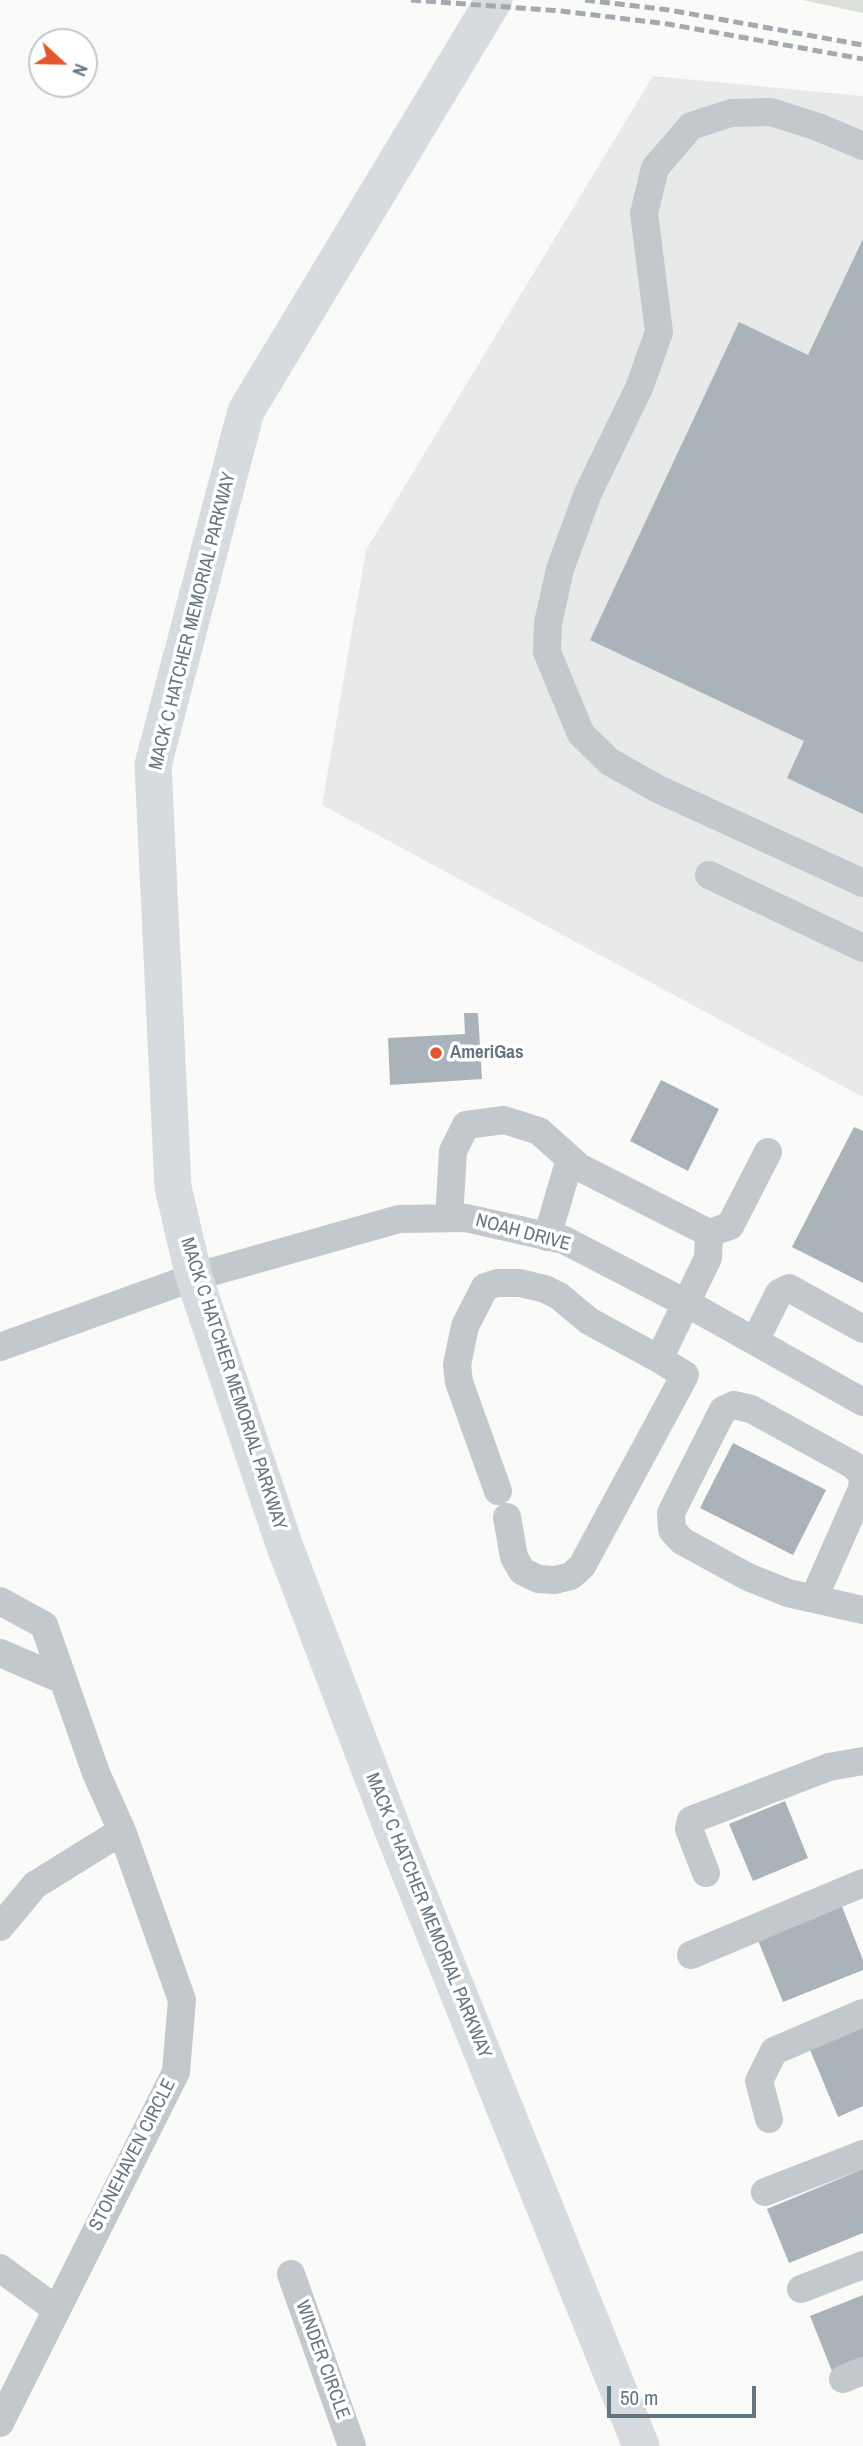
<!DOCTYPE html>
<style>
body{margin:0}
#map{position:relative;width:863px;height:2446px;overflow:hidden;background:#fafaf8;font-family:"Archivo Narrow",sans-serif}
canvas{display:block}
.north{position:absolute;left:28px;top:28px;width:70px;height:70px;box-sizing:border-box;background:#fff;border:2px solid #c1c8cd;border-radius:50%;rotate:112deg;font-size:19px;font-weight:700;line-height:28px;text-align:center;color:#657683}
.north::after{content:'';display:block;margin:auto;width:24px;height:32px;background:#e4572e;clip-path:polygon(50% 0,100% 100%,50% 72%,0 100%)}
.scale{position:absolute;left:607px;top:2386px;width:149px;height:32px;box-sizing:border-box;border:4px solid #657683;border-top:0;padding-left:9px;font-size:21px;line-height:24px;white-space:nowrap;color:#657683;-webkit-text-stroke:5px #fff;paint-order:stroke}
</style>
<div id="map">
<canvas width="863" height="2446"></canvas>
<div class="north">N</div>
<div class="scale">50 m</div>
</div>
<script>
const ctx = document.querySelector('canvas').getContext('2d');
ctx.lineJoin = 'round';
function fill(path, color) { ctx.fillStyle = color; ctx.fill(path, 'evenodd'); }
const poly = rows => new Path2D(rows.map(r => 'M' + r).join(''));
function trace(path, color, width, dash) { ctx.strokeStyle = color; ctx.lineWidth = width; ctx.lineCap = dash ? 'butt' : 'round'; ctx.setLineDash(dash || []); ctx.stroke(path); }
function drawText(font, color, halo, rows, align = 'center') {
  ctx.font = font + ' "Archivo Narrow",sans-serif'; ctx.lineWidth = 7; ctx.setLineDash([]); ctx.textBaseline = 'middle'; ctx.strokeStyle = halo; ctx.fillStyle = color; for (const [text, x, y, turn = 0] of rows) {
    ctx.save(); ctx.translate(x, y); ctx.rotate((+turn || 0) * Math.PI / 180); ctx.textAlign = isNaN(turn) ? turn : align; if (halo) ctx.strokeText(text, 0, 0); ctx.fillText(text, 0, 0); ctx.restore();
  }
}
fill(poly([
 [653,76,863,96,863,1097,322,805,366,550]
]), '#e8e9e9');
fill(poly([
 [803,0,863,0,863,13]
]), '#dadfd7');
fill(poly([
 [863,239,863,814,787,778,804,741,590,640,739,322,808,355],
 [464,1013,478,1013,482,1079,390,1085,388,1038,465,1034],
 [661,1080,719,1109,688,1171,630,1141],
 [854,1127,863,1131,863,1283,792,1247],
 [733,1443,826,1490,793,1555,700,1508],
 [785,1801,808,1858,753,1881,729,1824],
 [839,1899,863,1960,863,1970,783,2002,755,1933],
 [863,2021,863,2106,838,2117,808,2045],
 [863,2169,863,2233,789,2263,767,2209],
 [863,2295,863,2358,832,2371,810,2316]
]), '#aab3b9');
trace(poly([
 [863,146,818,127,771,112,731,113,691,126,655,168,644,213,659,332,639,388,588,493,560,569,548,623,547,652,581,734,610,762,658,789,863,883],
 [709,875,863,948],
 [449,1218,453,1151,466,1125,504,1120,539,1131,579,1167,709,1233,730,1226,768,1152],
 [547,1237,570,1159],
 [755,1341,779,1293,789,1288,863,1329],
 [0,1347,194,1277,399,1219,466,1218,564,1240,699,1310,863,1402],
 [498,1491,459,1382,457,1365,465,1326,485,1287,497,1283,520,1283,545,1289,559,1296,589,1321,659,1359,708,1258,709,1233],
 [507,1517,514,1557,522,1571,538,1579,555,1580,571,1576,582,1566,685,1375,659,1359],
 [814,1598,862,1489,863,1475,853,1465,751,1409,734,1405,723,1410,684,1487,671,1513,672,1530,682,1541,748,1577,788,1593,863,1610],
 [0,1601,44,1625,96,1773,122,1831,182,2000,176,2072,0,2423],
 [0,1653,61,1679],
 [706,1873,689,1829,691,1820,829,1767,863,1761],
 [0,1927,35,1885,122,1831],
 [691,1955,863,1883],
 [769,2119,759,2081,774,2051,863,2013],
 [765,2192,863,2154],
 [0,2268,57,2310],
 [291,2274,352,2446],
 [801,2289,863,2265],
 [843,2379,863,2371]
]), '#c3c8cc', 28);
trace(poly([
 [494,0,246,411,153,765,173,1187,194,1277,284,1544,397,1841,641,2446]
]), '#d6dbdf', 37);
trace(poly([
 [411,0,561,11,668,24,863,59],
 [585,0,669,10,863,45]
]), '#a2aab0', 5, [10, 5]);
for (const [x, y, r, color] of [
 [436,1053,7,"#e4572e"]
]) { const dot = new Path2D(); dot.arc(x, y, r, 0, 2 * Math.PI); ctx.fillStyle = color; ctx.fill(dot); trace(dot, '#fff', 2.5); }
drawText('19px', '#657683', '#fff', [
 ["MACK C HATCHER MEMORIAL PARKWAY",193,621,-76],
 ["NOAH DRIVE",523,1233,15],
 ["MACK C HATCHER MEMORIAL PARKWAY",233,1384,72],
 ["MACK C HATCHER MEMORIAL PARKWAY",428,1916,68],
 ["STONEHAVEN CIRCLE",133,2155,-63],
 ["WINDER CIRCLE",322,2360,70]
]);
drawText('bold 19px', '#657683', '#fff', [
 ["AmeriGas",450,1053]
], 'left');
</script>
